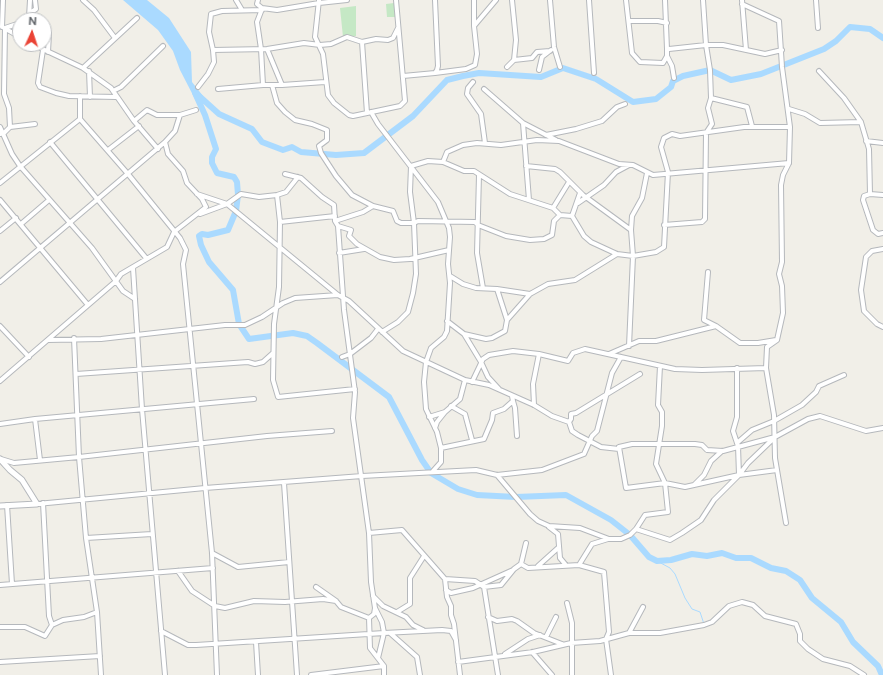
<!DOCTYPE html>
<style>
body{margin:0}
#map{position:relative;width:883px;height:675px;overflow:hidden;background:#f1efe8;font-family:"Public Sans",sans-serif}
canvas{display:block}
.north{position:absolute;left:12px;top:12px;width:40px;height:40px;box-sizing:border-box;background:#fff;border:1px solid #bfc1c3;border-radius:50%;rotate:3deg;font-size:11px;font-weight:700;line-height:16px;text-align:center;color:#5f6368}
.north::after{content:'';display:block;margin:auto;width:14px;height:18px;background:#ea4335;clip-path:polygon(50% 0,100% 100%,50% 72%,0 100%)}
</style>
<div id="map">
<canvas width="883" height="675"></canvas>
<div class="north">N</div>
</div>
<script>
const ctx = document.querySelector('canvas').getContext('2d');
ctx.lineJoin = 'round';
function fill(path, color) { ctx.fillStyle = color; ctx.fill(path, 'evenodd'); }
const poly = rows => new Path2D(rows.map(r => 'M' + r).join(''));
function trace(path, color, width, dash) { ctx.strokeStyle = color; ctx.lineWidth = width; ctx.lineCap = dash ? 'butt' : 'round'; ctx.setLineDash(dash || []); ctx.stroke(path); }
fill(poly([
 [394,3,395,17,387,17,386,4],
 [356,6,356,36,343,37,340,8]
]), '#c5e8c5');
fill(poly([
 [123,0,147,0,169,18,191,52,192,82,203,96,196,101,180,70,173,51,158,30]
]), '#aadaff');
trace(poly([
 [657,561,670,568,675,574,685,598,692,609,700,612,704,624]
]), '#aadaff', 1);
trace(poly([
 [195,93,205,115,216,149,212,157,212,163,217,173,234,177,237,182,238,195,236,211,228,230,208,235,202,234,199,236,201,245,209,262,233,290,239,324,249,339,293,333,307,336,317,343,389,397,422,460,431,473,458,489,477,495,516,497,566,495,611,520,630,535,649,557,657,561,671,560,692,554,707,556,722,553,736,558,751,558,771,568,786,571,800,580,812,598,841,622,853,642,878,666,882,675],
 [198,95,219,114,252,129,262,142,283,150,292,147,301,152,336,155,364,153,413,116,447,80,463,76,479,73,541,77,563,68,596,79,633,102,656,99,671,87,673,81,683,76,710,70,731,80,761,74,824,49,836,41,850,27,870,29,883,38]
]), '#aadaff', 6);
const minor = poly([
 [83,0,94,10,115,38],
 [236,0,242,10],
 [258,0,257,4,262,8,277,10,319,3,347,0],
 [319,0,315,37,323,54,328,95,334,103,349,115,353,116,400,106,405,101,396,0],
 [512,0,516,40,514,60],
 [550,0,554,47,560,67],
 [589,0,594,73],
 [626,0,632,53,640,62,663,63,667,56,667,49,665,0],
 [742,0,746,50],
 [816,0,818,28],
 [742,4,779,21,782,67,790,127,789,163,783,175,781,185,782,262,779,274,782,286,783,313,777,340,767,347,766,368,774,415,775,458,786,523],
 [262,9,257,22,261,49,263,85],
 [30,13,36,9,35,0],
 [25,20,29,17,30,0],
 [629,21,658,21,667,23],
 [474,26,474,0],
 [2,27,3,0],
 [4,28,20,37],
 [44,32,49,34,48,52],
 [362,42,367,113],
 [32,44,83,68,111,88,134,121,158,149],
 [267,49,282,85],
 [669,49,706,45,723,45,765,54,782,50],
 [43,50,38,83,40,87,56,93,69,96,116,97],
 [213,50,267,49,304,43,320,45,331,44,347,37,362,42,376,39,388,40,393,38,398,28],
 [667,56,672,66,674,78],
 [507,67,514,60,532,58,537,52,550,51],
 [83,68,137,18],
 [539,70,542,57,551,50],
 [89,71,90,97],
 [819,71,844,98,861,122,869,149,870,194,883,195],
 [435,73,466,69,475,65,477,54,474,26,496,0],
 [403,76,435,73,437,70,438,66,435,0],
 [473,82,468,88,467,94,481,114,485,143],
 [272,85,277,103,285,112,295,120,312,124,327,130,327,140,319,146,321,153,336,176,352,195,373,206,393,211,397,221,401,223,414,223,418,221,475,222,478,225,506,236,530,240,544,239,552,235,554,221,560,215],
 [198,87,208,74,214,62,213,50,209,32,211,14,222,11,262,10],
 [218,89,263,85,282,85,325,82],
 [484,89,523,123,529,200],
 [113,91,121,87,163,46],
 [80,96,80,119,128,174,180,238,186,250,183,264,212,553,217,675],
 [711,98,747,107,752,126],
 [789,109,805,114,820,123,861,122],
 [371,112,378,124,438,202,449,228,450,237,448,264,450,283,447,331,444,337,431,348,426,362,424,382,426,409,437,432,441,448,441,462,433,471],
 [134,121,147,110,157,115,180,115,196,110],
 [523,123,556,140],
 [0,127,12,154,20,166,92,248,123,291,135,299],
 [10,127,35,124],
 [0,134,4,133,10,127,9,108,4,94,5,28,20,23],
 [546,135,576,129,602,121,617,107,625,104],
 [866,141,883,143],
 [50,142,146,258],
 [108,150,139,126],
 [443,162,464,171,474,171,510,194,553,208,560,215,572,216,584,236,591,242,617,254,633,256,656,252,664,247,668,172,661,147,664,138,672,134,680,136,744,127,790,127],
 [526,166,555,169,560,172,583,195,631,230],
 [285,174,301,178,322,197,334,205,335,221,338,226,344,310,355,392,353,418,369,533,371,582,375,608,374,614,369,618,370,648,384,666,384,675],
 [479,175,477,253,483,288],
 [0,183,80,119],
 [197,194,227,204,338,295,349,301,403,351,465,380,489,385,534,405,552,416,569,422,572,431,578,435,601,447,619,449],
 [870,194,864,196,863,200,873,230,878,234,883,233],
 [277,195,280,222,279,287,274,324,273,380,278,397,355,389],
 [0,200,88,305],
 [578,203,604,185,616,172,629,165],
 [553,208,569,182],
 [200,214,227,204,241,194,259,197,277,195,286,192,298,177],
 [572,216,580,193],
 [335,221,363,212,373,206],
 [280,222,335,216],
 [21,224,49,200],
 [664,225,702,222,705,219,706,133,712,124,708,108,711,98,710,70,706,45,703,0],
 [338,226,351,230,349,236,357,244,380,257,394,260,410,259,449,250],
 [0,231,16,218],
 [883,249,872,251,866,257,861,290,864,311,877,324,883,327],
 [339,253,364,249],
 [133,268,142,409,165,675],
 [708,272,704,320,716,326],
 [450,276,463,284,476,288,497,289,530,294],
 [0,282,165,142],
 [497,289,507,320],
 [447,321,464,334,486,339,492,338,505,331,507,320,530,294,548,284,575,280,617,254],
 [0,326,29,357],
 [382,332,398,322,408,312,413,293,416,274,414,223,410,192,411,166,428,161,443,162,447,152,463,145,477,143,501,145,537,140,559,141,619,164,633,165,653,175,789,163],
 [464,334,481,362,488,377,499,389],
 [48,340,101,339,225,325,245,325,262,317,283,303,295,298,338,295],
 [629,346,633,256,631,230,632,216,642,198,647,173],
 [609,354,639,341,656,341,716,326,740,343,758,343,776,340],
 [342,357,350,354,371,338,378,329],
 [737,368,737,417,733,431,738,446,739,475],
 [76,374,248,362,255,364,263,362,273,353],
 [0,381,116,281,121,274,167,247,174,232,206,207,202,199,187,183,183,171,168,154,165,142,175,131,180,115],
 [472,382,483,359,489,355,513,351,539,354,568,361,573,353,585,349,675,369,702,370,766,368],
 [513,401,515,408,517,436],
 [534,405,533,384,539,354],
 [451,406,465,414,472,440],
 [429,417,445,412],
 [35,419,40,460],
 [569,422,571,419,571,414,576,413,640,374],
 [0,424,35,419,254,399],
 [435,428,437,422,445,412,460,399,465,380],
 [737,443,752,430,774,421,802,405,816,392,819,386,844,375],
 [441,448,484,439,492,420,493,413,504,409,513,401,512,396],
 [1,459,14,463,79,457,267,436,332,431],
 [777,470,739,475,685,487,665,483,626,488,619,447,632,444,695,444,702,445,707,450,723,451,775,437,808,419,820,416,866,431,883,428],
 [497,475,530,514,538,521,549,526,580,528,609,539,621,539,630,535,636,529,645,515,668,512,665,483,656,464,662,426,662,412,658,405,660,366],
 [284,483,297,675],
 [694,485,704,475,711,461,722,451],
 [37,504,205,488,362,476,476,470,497,475,542,470,584,454,592,436,597,431,612,373,621,357],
 [7,505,12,584],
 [549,527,558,534,560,558,565,564],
 [636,529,670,540,682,533,701,520,714,500,739,475,748,463,774,438],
 [369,533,402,530,445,579,475,581,484,587,501,585,514,569,521,564,528,568,579,565,604,572,609,632,606,639,611,675],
 [86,538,152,534],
 [212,553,238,567,289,562],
 [521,564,526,543],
 [579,565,592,544,608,539],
 [538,566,558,548],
 [178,571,192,591,215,606,225,608,254,601,285,602,323,599,336,601],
 [445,579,447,597,451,606,451,615,454,624,460,675],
 [0,585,213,568],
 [316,587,336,601,341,607,369,618],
 [484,587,498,675],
 [446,590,451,593,473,588,513,570],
 [373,596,383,606,406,617,413,625,423,630],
 [567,603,572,623,572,675],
 [97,612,101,675],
 [397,612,410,604,410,578,424,556],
 [488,617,497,621,512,619,517,621,534,633,562,644],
 [52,625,63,620,84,617,97,612,86,538,79,457,74,338],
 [0,627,25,627,45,636,52,625,49,616,43,503],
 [161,631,188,645,196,645,384,633,382,622,375,608],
 [390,633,417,657,420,675],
 [629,633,643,607],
 [546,637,556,617],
 [256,642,258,675],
 [532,652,552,675],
 [505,654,528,639,540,635],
 [378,658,384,633,442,630,451,631,456,640],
 [0,662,100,656],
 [458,662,533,652,571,643,600,641,629,633,660,633,704,625,712,622,729,606,742,602,753,605,765,616,796,624,800,634,800,641,808,649,823,659,850,666,864,675],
 [311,675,384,666]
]);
const tertiary = poly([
 [0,459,10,470,22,480,37,504,0,506]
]);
trace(minor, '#b5b8bc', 6);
trace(tertiary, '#b5b8bc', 7);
trace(minor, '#fff', 4);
trace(tertiary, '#fff', 5);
</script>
